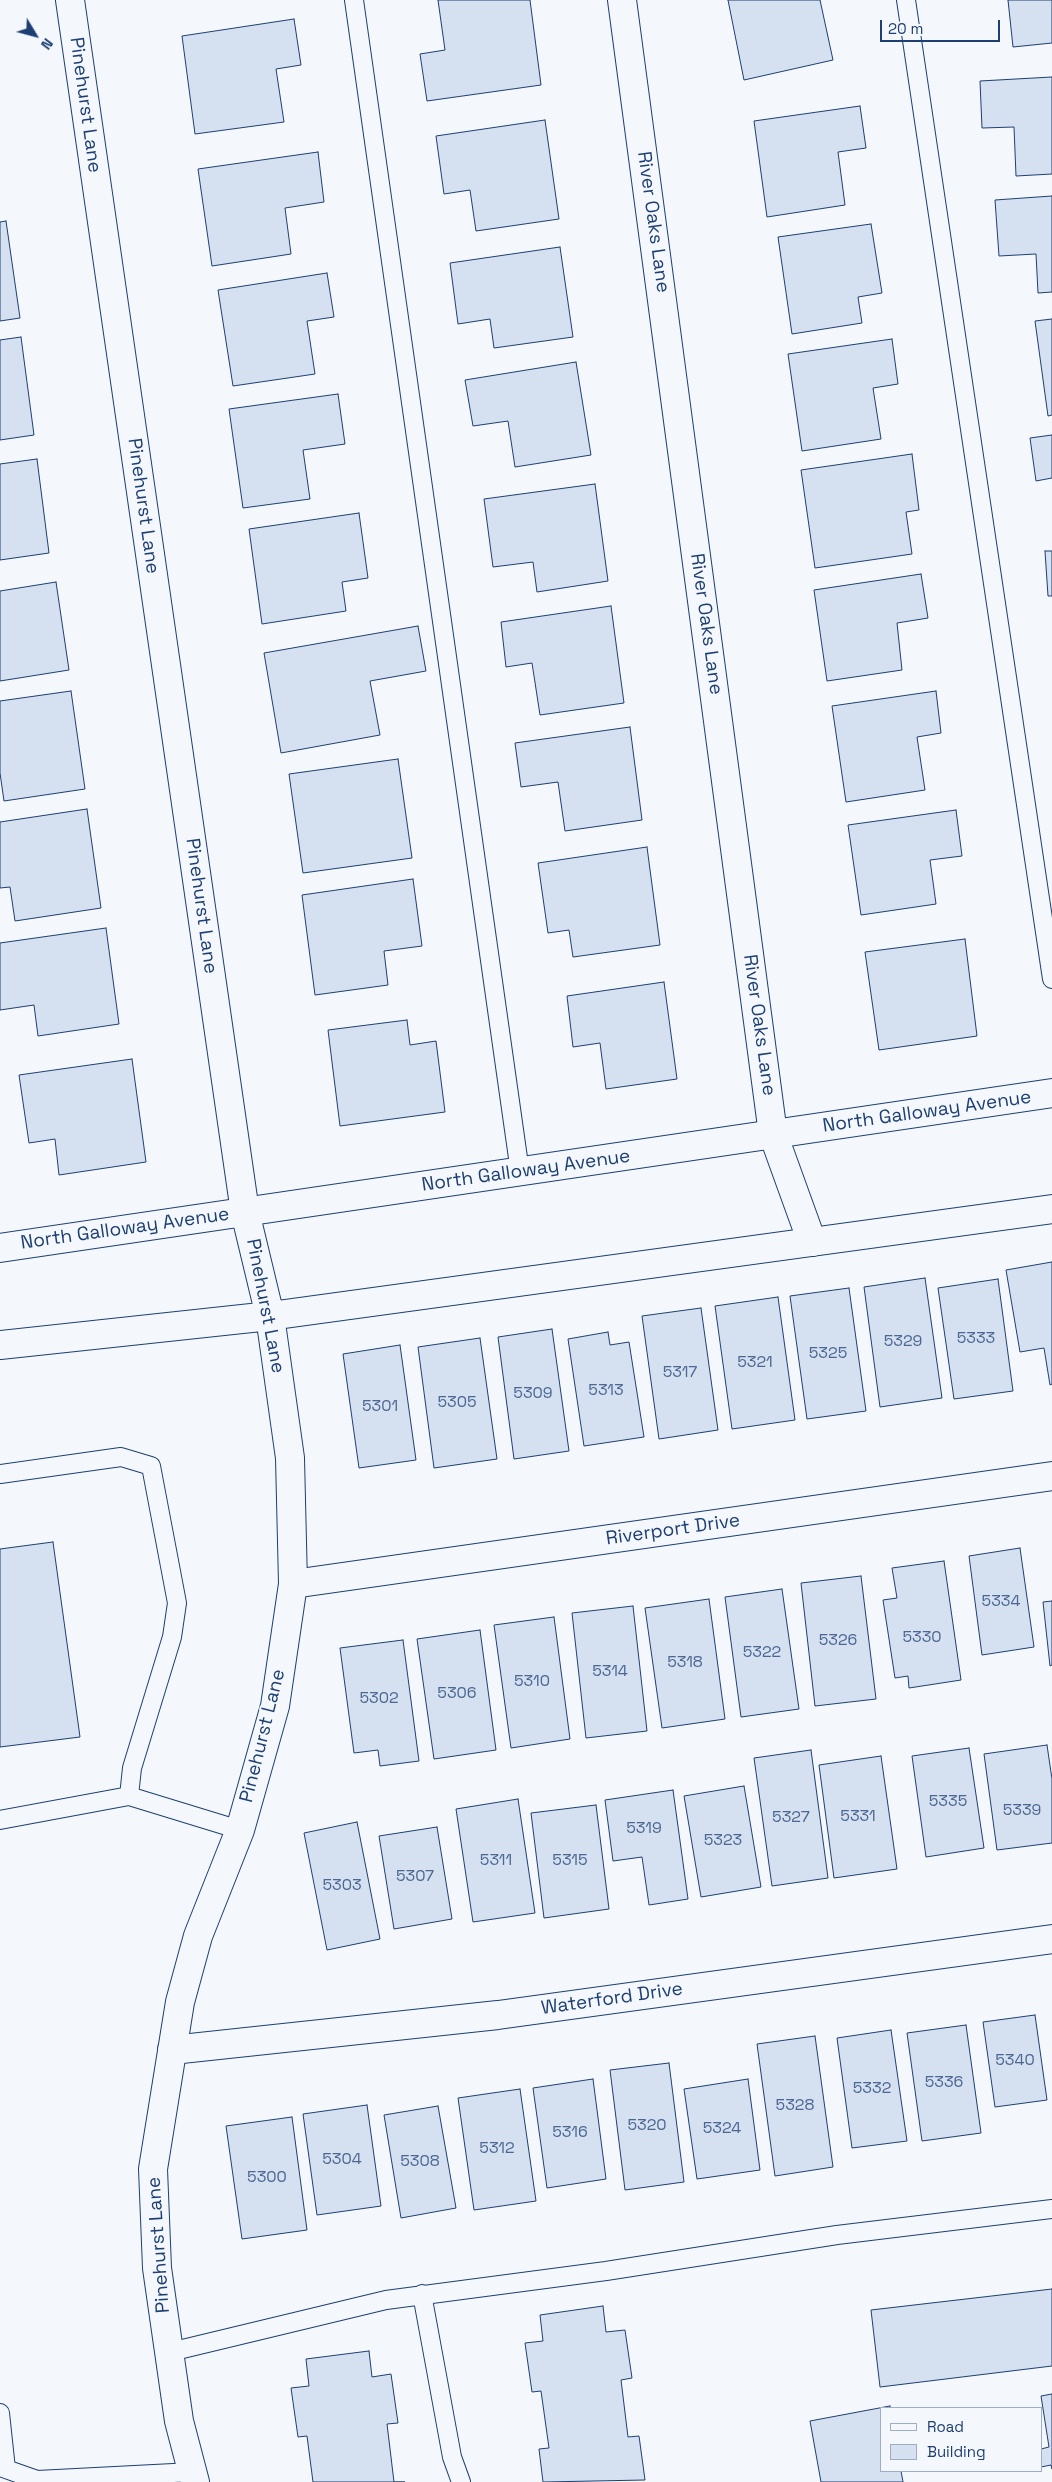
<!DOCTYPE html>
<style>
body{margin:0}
#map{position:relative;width:1052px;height:2482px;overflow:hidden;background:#f4f7fb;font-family:"Space Grotesk",sans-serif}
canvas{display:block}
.legend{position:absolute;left:880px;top:2407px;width:162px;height:65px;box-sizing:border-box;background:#f4f7fb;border:1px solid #9eadc5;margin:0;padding:6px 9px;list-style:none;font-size:15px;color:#1d3f73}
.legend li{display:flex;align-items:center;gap:10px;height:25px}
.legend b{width:25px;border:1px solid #9eadc5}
.north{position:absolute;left:10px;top:10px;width:50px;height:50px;-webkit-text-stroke:4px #f4f7fb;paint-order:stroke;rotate:127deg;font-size:14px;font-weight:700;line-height:20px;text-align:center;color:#1d3f73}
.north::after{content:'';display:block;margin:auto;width:18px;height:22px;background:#1d3f73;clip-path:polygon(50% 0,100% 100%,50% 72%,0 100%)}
.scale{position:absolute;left:880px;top:20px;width:120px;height:22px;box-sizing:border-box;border:2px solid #1d3f73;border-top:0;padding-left:6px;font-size:15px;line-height:18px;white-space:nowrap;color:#1d3f73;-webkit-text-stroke:4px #f4f7fb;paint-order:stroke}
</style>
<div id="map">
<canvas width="1052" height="2482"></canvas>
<ul class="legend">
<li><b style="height:6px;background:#f4f7fb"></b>Road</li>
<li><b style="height:14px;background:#d5e0f0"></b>Building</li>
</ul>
<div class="north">N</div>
<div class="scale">20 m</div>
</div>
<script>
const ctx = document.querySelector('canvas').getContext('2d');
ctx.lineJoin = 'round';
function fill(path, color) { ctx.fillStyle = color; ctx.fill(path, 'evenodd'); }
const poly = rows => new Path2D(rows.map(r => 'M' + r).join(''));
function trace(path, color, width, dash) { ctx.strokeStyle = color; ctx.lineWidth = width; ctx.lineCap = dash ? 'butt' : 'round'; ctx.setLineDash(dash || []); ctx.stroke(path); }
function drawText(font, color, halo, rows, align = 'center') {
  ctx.font = font + ' "Space Grotesk",sans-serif'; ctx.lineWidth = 4; ctx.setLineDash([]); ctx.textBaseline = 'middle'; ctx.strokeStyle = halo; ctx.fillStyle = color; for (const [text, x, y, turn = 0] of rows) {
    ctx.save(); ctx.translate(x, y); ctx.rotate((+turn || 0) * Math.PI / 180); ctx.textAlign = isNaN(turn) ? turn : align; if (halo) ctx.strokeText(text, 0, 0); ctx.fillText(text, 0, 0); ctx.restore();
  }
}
const building = poly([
 [438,0,530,0,541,85,427,101,420,54,445,50,438,0],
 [728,0,820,0,833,60,744,80,728,0],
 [1008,0,1052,0,1052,43,1013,47,1008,0],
 [294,19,301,65,276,69,284,122,195,134,182,36,294,19],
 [1052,77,1052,174,1016,176,1014,127,982,128,980,81,1052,77],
 [860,106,866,148,838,152,845,205,767,217,754,121,860,106],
 [545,120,559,219,476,231,470,190,444,194,436,136,545,120],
 [318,152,324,202,285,208,291,254,212,266,198,169,318,152],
 [1052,196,1052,292,1038,293,1036,254,999,256,995,200,1052,196],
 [6,221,20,318,0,321,0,222,6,221],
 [871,224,882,293,858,297,862,323,792,334,778,237,871,224],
 [560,247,573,337,494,348,490,319,458,324,450,263,560,247],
 [327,273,334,317,307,321,315,374,233,386,218,290,327,273],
 [1052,319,1052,415,1048,416,1035,321,1052,319],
 [21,337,34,435,0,440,0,340,21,337],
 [892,339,898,384,873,388,881,439,802,451,788,354,892,339],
 [576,362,591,455,515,467,508,421,473,426,465,380,576,362],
 [338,394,345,444,303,450,310,499,243,508,229,409,338,394],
 [1052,435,1052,478,1036,481,1030,438,1052,435],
 [912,454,919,510,906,512,912,554,815,568,801,470,912,454],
 [37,459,49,553,0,560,0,464,37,459],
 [595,484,608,581,537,592,533,562,493,567,484,499,595,484],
 [359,513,368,578,342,582,346,611,262,624,249,529,359,513],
 [1045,551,1052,551,1052,596,1048,596,1045,551],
 [921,574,928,618,897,623,902,670,827,681,814,590,921,574],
 [56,582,69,670,0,681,0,591,56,582],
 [611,606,624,703,540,715,532,663,506,667,501,622,611,606],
 [418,626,426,671,370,681,380,735,281,753,264,653,418,626],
 [71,691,85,789,4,801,0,773,0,701,71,691],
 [936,691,941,733,917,737,925,790,846,802,832,706,936,691],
 [630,727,642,820,565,831,558,782,521,787,515,743,630,727],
 [398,759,412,858,303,873,289,774,398,759],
 [87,809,101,908,15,921,10,887,0,888,0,822,87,809],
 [956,810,962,856,930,860,936,904,861,915,848,825,956,810],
 [647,847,660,945,573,957,569,930,548,933,538,863,647,847],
 [413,879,422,946,384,951,388,985,315,995,302,895,413,879],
 [106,928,119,1024,38,1036,34,1005,0,1010,0,943,106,928],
 [965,939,977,1036,879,1050,865,952,965,939],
 [664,982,677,1079,606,1089,600,1043,573,1047,567,996,664,982],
 [407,1020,410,1045,436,1041,445,1112,340,1126,328,1030,407,1020],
 [132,1059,146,1162,59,1175,55,1139,29,1143,19,1075,132,1059],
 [1052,1262,1052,1384,1050,1385,1044,1348,1020,1352,1006,1270,1052,1262],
 [925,1278,942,1398,880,1407,864,1287,925,1278],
 [998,1279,1013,1391,954,1399,938,1288,998,1279],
 [849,1288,866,1411,807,1419,790,1296,849,1288],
 [778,1297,795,1420,732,1429,715,1306,778,1297],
 [701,1308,718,1430,659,1439,642,1316,701,1308],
 [552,1329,569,1451,514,1459,498,1337,552,1329],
 [608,1332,610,1345,629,1342,644,1437,584,1446,568,1339,608,1332],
 [480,1338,497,1459,434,1468,418,1347,480,1338],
 [400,1345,416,1460,359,1468,343,1354,400,1345],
 [53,1542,80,1737,0,1747,0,1549,53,1542],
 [1020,1548,1034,1647,982,1655,969,1556,1020,1548],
 [944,1561,961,1680,909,1688,908,1676,895,1678,883,1600,897,1598,892,1568,944,1561],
 [861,1576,876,1699,815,1706,801,1583,861,1576],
 [782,1589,799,1709,741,1717,725,1597,782,1589],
 [709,1599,725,1719,662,1728,645,1608,709,1599],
 [1052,1601,1052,1665,1050,1666,1043,1602,1052,1601],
 [633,1606,647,1731,586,1738,572,1613,633,1606],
 [554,1617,570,1739,511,1748,494,1625,554,1617],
 [480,1630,496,1750,434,1759,417,1639,480,1630],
 [403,1640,419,1761,380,1766,378,1750,354,1753,340,1648,403,1640],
 [1047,1745,1052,1779,1052,1843,997,1850,984,1754,1047,1745],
 [969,1748,984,1848,926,1857,912,1756,969,1748],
 [811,1750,828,1878,772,1886,754,1758,811,1750],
 [881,1756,897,1869,834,1878,819,1765,881,1756],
 [744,1786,761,1887,701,1897,684,1796,744,1786],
 [673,1790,688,1899,649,1905,642,1857,613,1861,605,1800,673,1790],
 [518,1799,535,1913,473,1922,456,1809,518,1799],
 [596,1805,609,1909,544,1918,531,1813,596,1805],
 [357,1822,380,1939,327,1950,304,1833,357,1822],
 [437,1827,452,1919,394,1929,379,1836,437,1827],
 [1035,2015,1047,2100,995,2107,983,2022,1035,2015],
 [966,2025,981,2133,922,2141,907,2033,966,2025],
 [891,2030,907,2141,852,2148,837,2038,891,2030],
 [815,2036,833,2167,775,2176,757,2044,815,2036],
 [669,2063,684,2182,625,2190,610,2070,669,2063],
 [593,2079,606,2179,547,2188,533,2088,593,2079],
 [748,2079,760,2170,697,2179,684,2089,748,2079],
 [520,2089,536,2201,474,2210,458,2098,520,2089],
 [367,2105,381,2206,317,2215,303,2114,367,2105],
 [438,2106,456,2208,401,2218,384,2115,438,2106],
 [292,2117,307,2230,242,2239,226,2126,292,2117],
 [1052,2289,1052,2366,880,2387,871,2310,1052,2289],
 [603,2306,606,2332,625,2330,632,2378,621,2380,628,2437,639,2436,645,2480,543,2482,539,2449,549,2448,541,2391,532,2392,525,2343,543,2341,540,2315,603,2306],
 [369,2351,372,2377,391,2374,398,2423,387,2424,394,2482,405,2482,313,2482,307,2436,298,2437,291,2388,309,2386,306,2359,369,2351],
 [1052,2394,1052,2469,1051,2465,1041,2467,1041,2449,1049,2447,1041,2396,1052,2394],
 [890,2406,890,2408,881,2408,881,2471,901,2471,903,2482,821,2482,810,2421,890,2406]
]);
fill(building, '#d5e0f0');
trace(building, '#1d3f73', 1);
const lane = poly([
 [354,0,520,1172],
 [906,0,1052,979],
 [0,1474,121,1457,151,1466,177,1603,172,1637,132,1768,129,1796],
 [0,1820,129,1796,240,1830],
 [422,2294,452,2457,461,2482],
 [170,2352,386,2300,606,2271,837,2235,1052,2209],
 [0,2413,6,2469],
 [0,2467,37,2480,193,2472]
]);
const street = poly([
 [70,0,245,1212],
 [622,0,773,1134,812,1242],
 [293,1584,1052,1476],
 [172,2050,498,2015,1052,1939]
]);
const secondary = poly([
 [0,1248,1052,1093],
 [0,1345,270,1316,1052,1209],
 [195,2482,179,2421,157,2268,153,2169,180,2002,198,1936,240,1830,275,1706,293,1584,290,1458,270,1316,245,1212]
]);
trace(lane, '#1d3f73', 20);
trace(street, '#1d3f73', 30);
trace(secondary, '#1d3f73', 30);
trace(lane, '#f4f7fb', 18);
trace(street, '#f4f7fb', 28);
trace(secondary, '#f4f7fb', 28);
drawText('16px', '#4b6792', null, [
 ["5333",976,1339],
 ["5329",903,1342],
 ["5325",828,1354],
 ["5321",755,1363],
 ["5317",680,1373],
 ["5313",606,1391],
 ["5309",533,1394],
 ["5305",457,1403],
 ["5301",380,1407],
 ["5334",1001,1602],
 ["5330",922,1638],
 ["5326",838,1641],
 ["5322",762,1653],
 ["5318",685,1663],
 ["5314",610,1672],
 ["5310",532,1682],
 ["5306",457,1694],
 ["5302",379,1699],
 ["5335",948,1802],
 ["5339",1022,1811],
 ["5331",858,1817],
 ["5327",791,1818],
 ["5319",644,1829],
 ["5323",723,1841],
 ["5311",496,1861],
 ["5315",570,1861],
 ["5307",415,1877],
 ["5303",342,1886],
 ["5340",1015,2061],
 ["5336",944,2083],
 ["5332",872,2089],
 ["5328",795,2106],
 ["5320",647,2126],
 ["5324",722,2129],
 ["5316",570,2133],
 ["5312",497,2149],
 ["5304",342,2160],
 ["5308",420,2162],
 ["5300",267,2178]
]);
drawText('19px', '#1d3f73', '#f4f7fb', [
 ["Pinehurst Lane",85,105,82],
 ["River Oaks Lane",653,222,82],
 ["Pinehurst Lane",143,506,82],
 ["River Oaks Lane",706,624,82],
 ["Pinehurst Lane",201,906,82],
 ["River Oaks Lane",759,1025,82],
 ["North Galloway Avenue",927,1112,-8],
 ["North Galloway Avenue",526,1171,-8],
 ["North Galloway Avenue",125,1229,-8],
 ["Pinehurst Lane",265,1306,79],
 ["Riverport Drive",673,1530,-8],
 ["Pinehurst Lane",263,1736,-76],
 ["Waterford Drive",612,1999,-8],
 ["Pinehurst Lane",159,2245,-94]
]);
</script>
